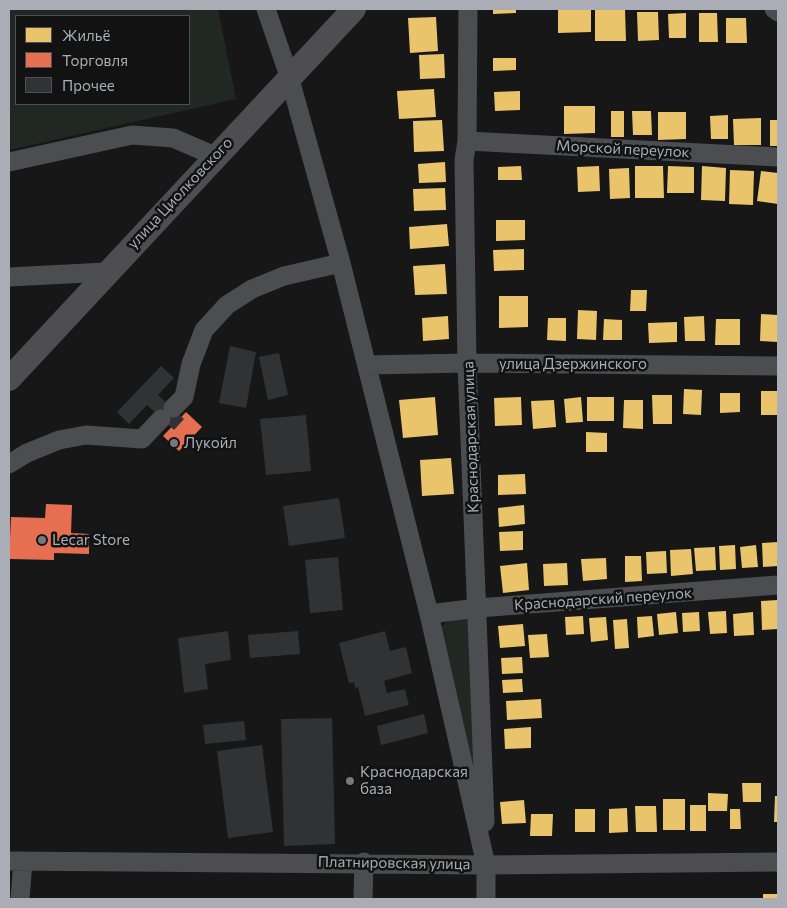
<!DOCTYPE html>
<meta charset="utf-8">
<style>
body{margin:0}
#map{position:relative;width:787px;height:908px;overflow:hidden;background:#171718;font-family:Commissioner,sans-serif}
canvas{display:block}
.frame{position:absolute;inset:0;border:10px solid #aaacb6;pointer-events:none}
.legend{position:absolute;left:15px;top:15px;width:175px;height:90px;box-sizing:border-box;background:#121213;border:1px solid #4f5054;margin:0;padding:6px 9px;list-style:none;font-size:15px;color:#aaacb6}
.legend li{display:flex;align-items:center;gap:10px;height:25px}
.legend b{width:25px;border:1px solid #4f5054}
</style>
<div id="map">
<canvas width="787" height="908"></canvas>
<div class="frame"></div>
<ul class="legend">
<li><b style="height:14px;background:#e9c46a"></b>Жильё</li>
<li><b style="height:14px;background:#e76f51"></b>Торговля</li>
<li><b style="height:14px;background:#313233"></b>Прочее</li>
</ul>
</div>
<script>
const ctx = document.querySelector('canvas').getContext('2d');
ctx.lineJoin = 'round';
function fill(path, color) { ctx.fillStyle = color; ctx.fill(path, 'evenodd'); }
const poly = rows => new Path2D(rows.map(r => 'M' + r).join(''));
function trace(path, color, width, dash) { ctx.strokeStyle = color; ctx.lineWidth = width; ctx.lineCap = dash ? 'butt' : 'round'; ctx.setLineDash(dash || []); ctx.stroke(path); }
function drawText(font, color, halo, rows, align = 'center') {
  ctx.font = font + ' Commissioner,sans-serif'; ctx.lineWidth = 5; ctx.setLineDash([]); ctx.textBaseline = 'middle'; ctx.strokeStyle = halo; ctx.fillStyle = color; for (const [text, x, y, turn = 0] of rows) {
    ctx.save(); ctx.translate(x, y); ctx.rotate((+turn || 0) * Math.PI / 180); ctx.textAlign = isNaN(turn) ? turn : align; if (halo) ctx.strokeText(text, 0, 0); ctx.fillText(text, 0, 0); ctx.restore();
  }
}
fill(poly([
 [9,9,218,9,236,99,9,150],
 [16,16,189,16,189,104,16,104],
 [453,616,471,616,478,797,435,632]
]), '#212723');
fill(poly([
 [493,9,516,9,516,13,493,14],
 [558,9,591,9,591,32,558,33],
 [595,9,625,9,626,41,595,41],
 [637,12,658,12,659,40,638,41],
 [686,13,686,38,669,38,668,14],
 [699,13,717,13,718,42,699,42],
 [436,17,438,51,410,53,408,18],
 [726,18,746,18,747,43,726,43],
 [444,54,445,78,420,79,419,55],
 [493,58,516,58,516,70,493,71],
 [434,89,436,117,399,119,397,91],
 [520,91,520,110,495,111,494,92],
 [564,106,595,106,595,133,564,134],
 [611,111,624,111,624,137,611,137],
 [632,111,651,111,652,135,633,135],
 [658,112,686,112,686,139,658,140],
 [728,115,728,139,711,139,710,116],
 [761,118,761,145,734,145,733,119],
 [442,120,444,151,414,152,413,121],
 [770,120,778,120,778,146,770,146],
 [445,162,446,182,419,183,418,164],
 [521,166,522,180,498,180,498,167],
 [599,166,600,191,578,192,577,167],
 [635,166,663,166,664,198,635,198],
 [668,166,694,167,694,193,667,193],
 [702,166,726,168,725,201,701,200],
 [629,168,630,198,610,199,609,169],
 [730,170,754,171,753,205,729,204],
 [761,171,778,173,778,204,757,201],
 [445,188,446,210,414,211,413,189],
 [496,220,525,220,525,240,496,241],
 [447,224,449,246,410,249,409,227],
 [524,249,524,270,494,271,493,250],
 [445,264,447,294,415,295,413,266],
 [631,290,647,290,646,311,630,311],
 [499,296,528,296,528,327,499,328],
 [578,310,597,311,596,340,577,339],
 [761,314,778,315,778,342,760,341],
 [448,316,449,339,423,341,422,318],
 [704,316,705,341,685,341,684,317],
 [548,318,566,318,566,341,547,340],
 [604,319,622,320,622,340,603,340],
 [716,319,740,319,740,345,715,345],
 [677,322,677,342,649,343,648,323],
 [684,389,702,390,701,415,683,414],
 [761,391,778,391,778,415,761,415],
 [720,393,740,393,740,412,720,413],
 [652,395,672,395,672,424,653,424],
 [435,397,438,435,403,438,399,400],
 [521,397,522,425,495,426,494,398],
 [581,397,583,422,566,423,564,399],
 [587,397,614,397,614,421,587,421],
 [554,400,556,427,533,429,531,401],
 [624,400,643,400,643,429,623,428],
 [586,432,607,433,607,452,586,452],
 [451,458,454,494,422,496,420,460],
 [525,474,526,494,498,495,498,475],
 [524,505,525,524,499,527,498,508],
 [523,531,523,550,500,551,499,532],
 [778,542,778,566,763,567,762,543],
 [735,545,736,569,720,570,719,546],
 [756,545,758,567,742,568,740,547],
 [715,547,716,570,696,571,694,548],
 [691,549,693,574,671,576,670,550],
 [666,551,667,573,647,574,646,552],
 [625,556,641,556,642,581,625,582],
 [606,558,607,579,583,581,581,559],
 [527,563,529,590,503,593,500,566],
 [567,563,568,585,544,586,543,564],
 [778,600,778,629,762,630,761,601],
 [726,611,727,633,710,634,708,612],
 [676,612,678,633,659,635,657,614],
 [699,612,700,631,683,632,682,613],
 [753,612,754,635,734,636,733,614],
 [583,616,584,634,566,635,565,617],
 [652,616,654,636,638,638,637,617],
 [606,617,608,640,591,642,589,618],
 [627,619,629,648,615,649,613,620],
 [523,624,525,646,500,648,498,626],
 [547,634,549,657,530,658,528,635],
 [522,657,523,673,502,674,501,658],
 [522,679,523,692,503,693,502,680],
 [541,699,542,718,507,720,506,701],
 [531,727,531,748,505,749,504,729],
 [742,783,761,783,761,802,743,802],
 [708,793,728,794,727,811,708,811],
 [775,796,778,796,778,822,774,822],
 [663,799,685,799,685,830,663,830],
 [524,800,526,823,502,824,500,802],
 [690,805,706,805,706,831,690,831],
 [635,806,656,806,657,832,636,832],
 [627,808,628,832,609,833,609,809],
 [575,809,595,809,595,832,575,832],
 [730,809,740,809,741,829,730,829],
 [531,814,553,814,552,836,530,836],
 [763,894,778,894,778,899,763,899]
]), '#e9c46a');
fill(poly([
 [186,412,202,427,179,451,163,436],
 [46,504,72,505,71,533,89,534,89,554,54,553,54,560,9,559,11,517,45,518]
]), '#e76f51');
fill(poly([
 [230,346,256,352,246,408,219,403],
 [279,353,288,395,268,400,259,357],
 [161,366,174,378,158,395,184,419,174,430,147,405,129,424,117,412],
 [306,415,311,471,266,475,260,419],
 [339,498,345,538,289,546,283,506],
 [338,557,343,610,310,613,305,560],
 [228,631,231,660,205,664,208,689,184,693,178,638],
 [298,631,300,654,250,658,248,635],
 [385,631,390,651,406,647,412,673,384,681,387,693,405,689,409,705,365,716,358,687,355,688,354,682,349,683,339,643],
 [424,714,428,733,381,745,377,726],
 [332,718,335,844,284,846,281,719],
 [244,721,246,740,205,744,203,725],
 [262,745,273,832,228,838,217,751]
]), '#313233');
trace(poly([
 [266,9,289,76,341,263,429,614,486,865,486,899],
 [468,9,467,141,464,160,467,363,485,822],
 [774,9,778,12],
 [467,141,778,157],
 [9,162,132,135,173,138,215,156],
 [9,277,106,272],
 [367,365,467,363,778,366],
 [173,408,184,397,191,364,204,330,227,305,252,289,284,276,341,263],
 [9,464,27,453,59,440,86,435,142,439,161,419],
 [429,614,478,608,778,585],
 [9,861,486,865,778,862],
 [20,899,23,861],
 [363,899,364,862]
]), '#4c4d50', 19);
trace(poly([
 [9,379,354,9]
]), '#4e4e52', 24);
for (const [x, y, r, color] of [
 [174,443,5,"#77787f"],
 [42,540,5,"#77787f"],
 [350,781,5,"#77787f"]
]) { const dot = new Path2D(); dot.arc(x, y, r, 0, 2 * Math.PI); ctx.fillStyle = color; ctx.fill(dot); trace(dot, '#121213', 2); }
drawText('15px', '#aaacb6', '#121213', [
 ["Морской переулок",623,149,3],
 ["улица Циолковского",180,193,-47],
 ["улица Дзержинского",573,364],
 ["Краснодарская улица",471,437,-92],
 ["Краснодарский переулок",603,599,-4],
 ["Платнировская улица",394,863,1]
]);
drawText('15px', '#aaacb6', '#121213', [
 ["Лукойл",184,443],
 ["Lecar Store",52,540],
 ["Краснодарская",360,772],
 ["база",360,789]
], 'left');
</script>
